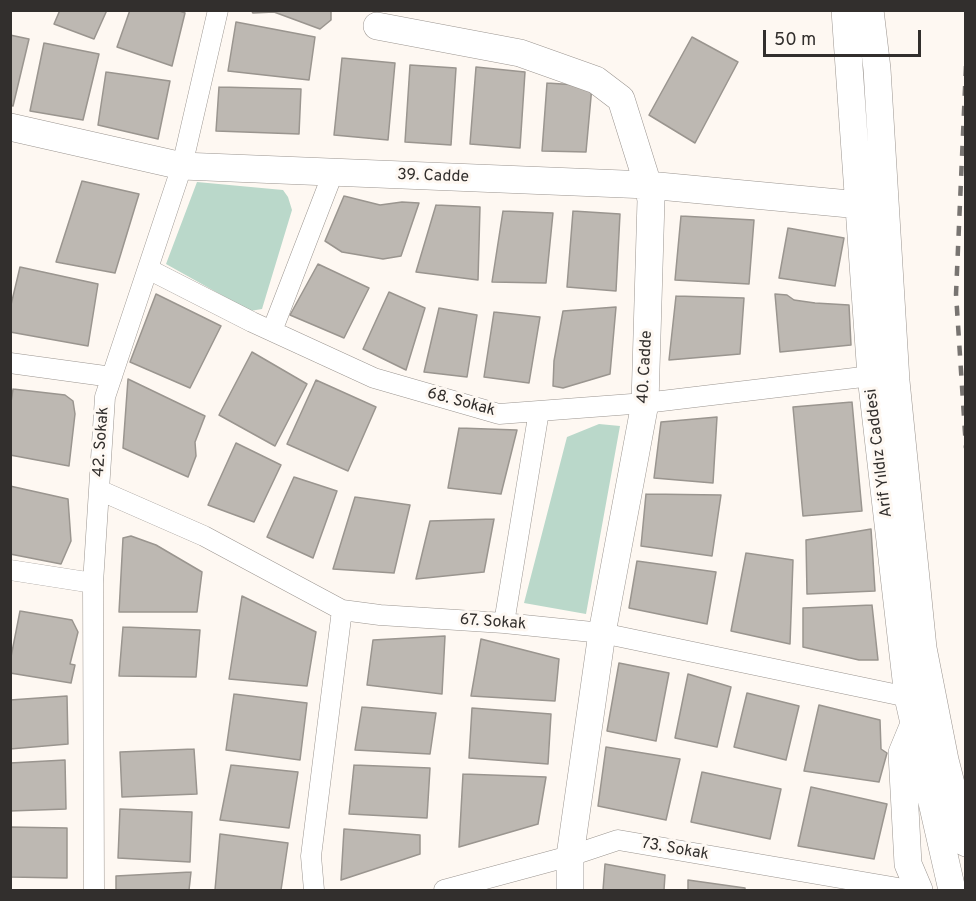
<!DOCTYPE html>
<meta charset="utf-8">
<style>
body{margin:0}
#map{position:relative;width:976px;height:901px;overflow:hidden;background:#fef8f2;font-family:Overpass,sans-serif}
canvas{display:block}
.frame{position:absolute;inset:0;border:12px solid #322f2d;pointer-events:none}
.scale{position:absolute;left:763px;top:30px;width:158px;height:27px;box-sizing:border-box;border:3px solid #322f2d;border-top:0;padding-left:8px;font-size:18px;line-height:21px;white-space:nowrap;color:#322f2d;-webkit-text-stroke:4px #fef8f2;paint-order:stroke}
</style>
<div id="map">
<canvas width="976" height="901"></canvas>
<div class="frame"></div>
<div class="scale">50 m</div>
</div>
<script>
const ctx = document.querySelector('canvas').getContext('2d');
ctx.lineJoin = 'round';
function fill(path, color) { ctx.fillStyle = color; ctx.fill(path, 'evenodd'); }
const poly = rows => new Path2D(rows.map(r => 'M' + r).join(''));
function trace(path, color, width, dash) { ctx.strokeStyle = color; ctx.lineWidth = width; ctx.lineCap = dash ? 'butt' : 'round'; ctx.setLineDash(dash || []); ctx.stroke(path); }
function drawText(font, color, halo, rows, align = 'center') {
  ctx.font = font + ' Overpass,sans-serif'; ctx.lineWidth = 6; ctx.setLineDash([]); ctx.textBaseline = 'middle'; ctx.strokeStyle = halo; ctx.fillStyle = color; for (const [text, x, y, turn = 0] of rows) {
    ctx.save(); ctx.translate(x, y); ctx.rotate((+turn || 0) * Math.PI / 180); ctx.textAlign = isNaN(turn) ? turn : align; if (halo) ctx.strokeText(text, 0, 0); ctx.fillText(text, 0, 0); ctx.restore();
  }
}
fill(poly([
 [197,182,283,190,288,197,292,210,262,309,250,311,166,264],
 [599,424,620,426,586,614,524,603,567,437]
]), '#bad8ca');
const building = poly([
 [60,10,107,10,94,39,54,24,60,10],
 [130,10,177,10,185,13,172,66,117,47,130,10],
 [251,10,331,10,331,20,320,29,274,12,253,13,251,10],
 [236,22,315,37,309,80,228,71,236,22],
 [10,35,29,39,13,106,10,105,10,35],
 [692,37,738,62,695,143,649,115,692,37],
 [44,43,99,54,83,120,30,111,44,43],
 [342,58,395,63,388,140,334,135,342,58],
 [410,65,456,68,451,145,405,142,410,65],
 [476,67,525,72,520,148,470,144,476,67],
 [106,72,170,81,158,139,98,125,106,72],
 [547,83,592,86,586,152,542,151,547,83],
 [219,87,301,89,299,134,216,131,219,87],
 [82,181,139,194,115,273,56,262,82,181],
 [344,196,380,205,402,202,419,203,401,256,383,259,342,252,325,241,344,196],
 [436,205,480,207,478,280,416,272,436,205],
 [503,211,553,213,546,283,492,282,503,211],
 [573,211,620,214,616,291,567,287,573,211],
 [681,216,754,220,749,284,675,280,681,216],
 [788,228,844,238,835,286,779,278,788,228],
 [318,264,369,288,344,338,290,315,318,264],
 [20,267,98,284,88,346,10,332,10,309,20,267],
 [389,292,425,308,406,370,363,349,389,292],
 [156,294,221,326,190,388,130,362,156,294],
 [775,294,787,295,794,300,815,303,849,305,851,345,780,352,775,294],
 [676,296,744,298,740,354,669,360,676,296],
 [616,307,610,374,563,388,553,386,554,361,563,311,616,307],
 [439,308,477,315,467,377,424,372,439,308],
 [494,312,540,317,529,383,484,377,494,312],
 [252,352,307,384,275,446,219,415,252,352],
 [128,379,205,416,195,442,196,456,188,477,123,448,128,379],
 [316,380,376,407,348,471,287,444,316,380],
 [13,389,65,395,73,401,75,414,69,466,10,455,10,409,13,389],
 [852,402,862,511,803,516,793,407,852,402],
 [717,417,713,483,654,478,661,422,717,417],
 [459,428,517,430,501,494,448,488,459,428],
 [236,443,281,465,254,522,208,505,236,443],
 [294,477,337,491,313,558,267,537,294,477],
 [10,486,68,499,71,541,61,564,10,554,10,486],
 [646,494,721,495,712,556,641,546,646,494],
 [355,497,410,505,394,573,333,569,355,497],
 [494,519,484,572,416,579,430,521,494,519],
 [871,529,875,591,807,594,806,540,871,529],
 [131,536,156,545,202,572,197,612,119,612,123,538,131,536],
 [746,553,793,560,790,644,731,631,746,553],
 [637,561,716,572,707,624,629,608,637,561],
 [242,596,316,632,307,686,229,679,242,596],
 [872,605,878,660,859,660,803,647,803,608,872,605],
 [20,611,72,620,78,632,70,664,75,665,71,683,10,673,10,662,20,611],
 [123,627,200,630,196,677,119,676,123,627],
 [445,636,442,694,367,685,373,640,445,636],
 [481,639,559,659,555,701,471,696,481,639],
 [619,663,669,673,656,741,607,731,619,663],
 [688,674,731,687,717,747,675,738,688,674],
 [747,693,799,706,786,760,734,747,747,693],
 [234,694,307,703,300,760,226,750,234,694],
 [67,696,68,744,10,749,10,700,67,696],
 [819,705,880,720,881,749,887,753,879,782,804,771,819,705],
 [362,707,436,713,430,754,355,750,362,707],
 [472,708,551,714,548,764,469,758,472,708],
 [606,747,680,759,666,820,598,806,606,747],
 [194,749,197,794,122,797,120,752,194,749],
 [65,760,66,809,10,811,10,763,65,760],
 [231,765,298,772,289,828,220,820,231,765],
 [354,765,430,768,427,818,349,814,354,765],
 [702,772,781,789,770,839,691,822,702,772],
 [463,774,546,777,538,824,459,847,463,774],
 [811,787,887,804,874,859,798,846,811,787],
 [120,809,192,812,190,862,118,858,120,809],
 [10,827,67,828,67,878,10,877,10,827],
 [344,829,420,835,420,854,341,880,344,829],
 [220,834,288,843,281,890,215,890,220,834],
 [605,864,665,875,664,890,603,890,605,864],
 [191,872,189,890,116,890,116,876,191,872],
 [688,880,745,888,745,890,688,890,688,880]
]);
fill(building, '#bdb8b2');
trace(building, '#9a958f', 1.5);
const street = poly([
 [148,269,252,322,374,378,499,414,645,403,871,376],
 [272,331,333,173],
 [10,363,112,377],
 [99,490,204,536,342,610,380,615,504,623,602,633,908,697],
 [10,570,93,583],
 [504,623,539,411],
 [94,890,93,583,105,397,182,166,218,10],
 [314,890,311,856,342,610],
 [444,890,570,856,618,840,910,890]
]);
const secondary = poly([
 [845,10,871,376,908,697,952,890],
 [870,10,877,69,896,381,923,648,945,760,966,843],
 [377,26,520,53,596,80,621,99,648,185,651,200,645,403,602,633,570,856,570,890],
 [10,127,182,166,648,185,860,205],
 [914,724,902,753,908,864,919,890]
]);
trace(street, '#9b9590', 21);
trace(secondary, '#9b9590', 28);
trace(street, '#fff', 20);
trace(secondary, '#fff', 27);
trace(poly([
 [966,66,956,294,966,448]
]), '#787471', 4.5, [10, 10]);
drawText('16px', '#322f2d', '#fef8f2', [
 ["39. Cadde",433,177,2],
 ["40. Cadde",646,367,-87],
 ["68. Sokak",461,403,15],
 ["42. Sokak",102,442,-86],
 ["Arif Yıldız Caddesi",880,453,-97],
 ["67. Sokak",493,623,4],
 ["73. Sokak",675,850,10]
]);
</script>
